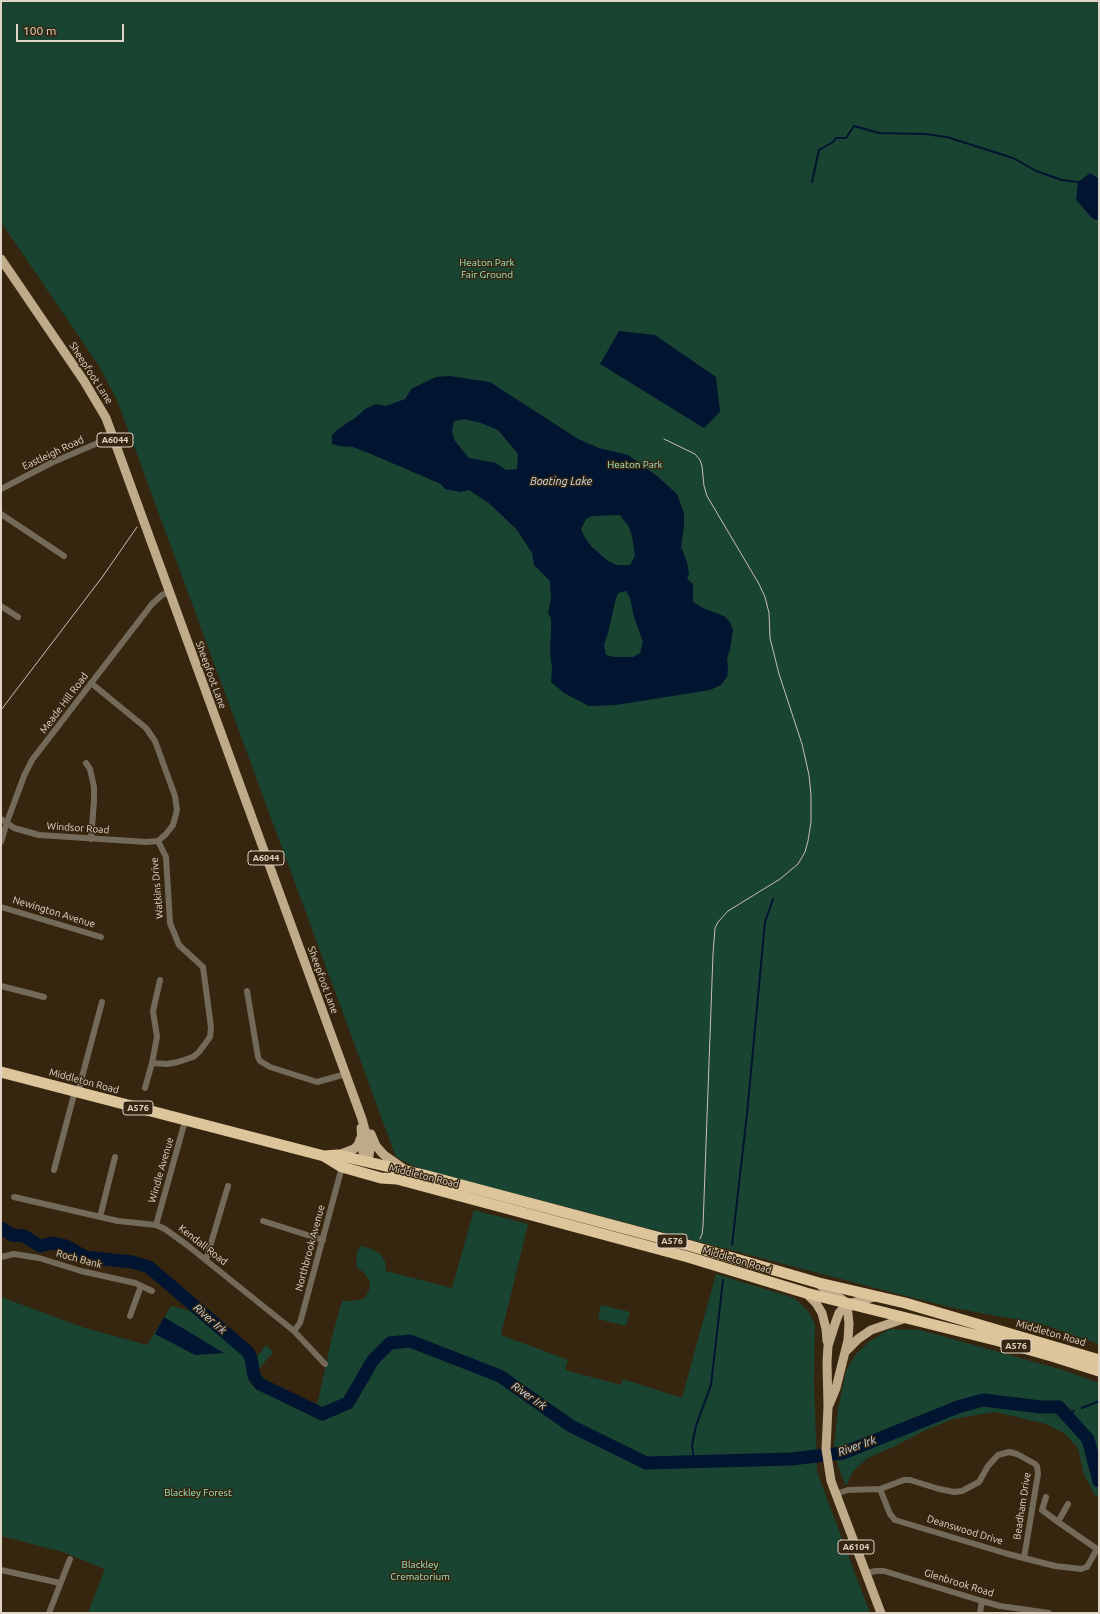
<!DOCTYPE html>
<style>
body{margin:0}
#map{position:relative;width:1100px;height:1614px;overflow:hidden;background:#37260f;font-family:Ubuntu,sans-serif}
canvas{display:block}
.frame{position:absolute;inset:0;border:2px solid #e0d4c7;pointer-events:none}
.scale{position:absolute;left:16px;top:24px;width:108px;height:18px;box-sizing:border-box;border:2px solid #e0d4c7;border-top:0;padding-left:5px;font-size:12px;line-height:14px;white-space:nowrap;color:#e0d4c7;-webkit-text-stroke:3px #37260f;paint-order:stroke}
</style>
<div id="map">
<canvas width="1100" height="1614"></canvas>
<div class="frame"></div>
<div class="scale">100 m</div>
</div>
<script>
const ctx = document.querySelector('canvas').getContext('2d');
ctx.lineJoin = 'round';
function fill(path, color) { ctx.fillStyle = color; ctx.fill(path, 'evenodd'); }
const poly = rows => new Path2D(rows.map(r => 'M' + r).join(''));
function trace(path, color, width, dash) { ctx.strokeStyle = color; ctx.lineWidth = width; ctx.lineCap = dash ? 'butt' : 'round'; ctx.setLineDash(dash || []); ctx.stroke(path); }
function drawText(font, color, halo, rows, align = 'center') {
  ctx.font = font + ' Ubuntu,sans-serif'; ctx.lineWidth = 3; ctx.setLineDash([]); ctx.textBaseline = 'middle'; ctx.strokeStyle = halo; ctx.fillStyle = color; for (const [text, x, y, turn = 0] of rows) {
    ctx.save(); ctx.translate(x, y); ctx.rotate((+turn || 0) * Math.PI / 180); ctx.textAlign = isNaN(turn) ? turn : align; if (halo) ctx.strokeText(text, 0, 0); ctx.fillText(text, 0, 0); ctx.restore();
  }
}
fill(poly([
 [1,1,1099,1,1099,1344,1041,1324,954,1308,910,1297,425,1170,411,1165,396,1157,117,400,99,366,1,222],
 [474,1210,528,1224,501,1335,568,1360,565,1370,621,1385,623,1379,682,1398,716,1274,794,1298,808,1311,815,1324,814,1379,817,1472,870,1613,88,1613,105,1569,63,1552,1,1536,1,1297,85,1328,147,1345,171,1306,194,1312,247,1357,250,1384,315,1415,332,1337,342,1301,352,1301,364,1299,369,1291,370,1282,366,1275,356,1266,357,1252,361,1246,372,1249,380,1254,385,1261,386,1271,452,1288],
 [601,1305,630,1312,626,1326,598,1319],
 [890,1329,920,1330,1063,1370,1099,1383,1099,1497,1095,1495,1084,1475,1078,1448,1064,1433,1046,1424,995,1412,953,1419,928,1429,893,1447,868,1458,853,1471,846,1486,838,1466,834,1445,838,1410,846,1371,856,1354,870,1341],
 [266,1345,273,1352,259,1369,256,1358]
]), '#194432');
fill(poly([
 [1090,173,1099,179,1099,220,1093,219,1076,200,1078,182],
 [619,331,655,335,716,377,720,412,704,428,600,364],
 [450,376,490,382,578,439,599,448,628,455,657,476,677,494,684,513,684,527,681,547,687,562,689,574,687,579,693,584,693,602,703,608,724,616,730,622,733,630,730,649,727,659,728,668,727,677,721,685,710,690,616,705,589,706,564,693,551,682,552,669,550,651,551,632,551,618,548,613,551,599,550,581,534,565,532,553,517,530,490,504,469,490,460,492,445,489,441,484,371,454,353,447,339,446,332,444,332,435,338,429,355,418,365,409,376,404,386,406,405,399,411,389,436,377],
 [464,419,481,423,498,430,518,454,517,469,506,470,496,463,469,458,455,441,452,431,454,421],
 [620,515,629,527,632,536,635,556,630,565,617,565,608,561,592,547,585,538,581,529,586,519,592,516],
 [626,591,630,598,634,617,643,642,640,653,633,657,614,657,606,655,604,645,608,633,615,602,618,593],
 [164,1317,224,1353,195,1355,155,1334]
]), '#011530');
trace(poly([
 [812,182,819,150,833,142,836,138,846,138,854,126,879,133,925,134,947,137,1013,158,1036,171,1062,180,1078,182],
 [732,1245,747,1114,765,922,773,899],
 [1082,1408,1099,1401],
 [1065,1414,1074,1411],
 [694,1462,692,1445,696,1426,711,1385,723,1280]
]), '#011530', 2);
trace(poly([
 [1,1228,12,1235,24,1236,40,1246,53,1243,66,1246,85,1257,132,1262,149,1267,248,1352,251,1358,254,1376,260,1384,322,1414,348,1403,373,1360,390,1343,410,1341,500,1376,571,1426,646,1463,791,1459,843,1453,958,1407,983,1400,1041,1407,1059,1407,1088,1439,1099,1481]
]), '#011530', 13);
trace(poly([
 [1,489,51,463,114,436],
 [1,514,64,556],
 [1,606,18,617],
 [86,763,90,769,94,787,94,801,91,839],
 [1,819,14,828,39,835,147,842,158,841,166,834,173,825,177,810,175,796,155,741,146,728,91,683],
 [158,841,166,857,170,923,179,945,203,967,211,1027,210,1037,199,1052,193,1057,178,1062,167,1064,152,1063,157,1037,153,1011,160,980],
 [1,842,7,822,24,776,32,760,152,604,162,595,169,592],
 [1,907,101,937],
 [1,986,44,997],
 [247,991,258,1057,260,1061,270,1067,317,1082,346,1074],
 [145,1088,152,1063],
 [78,1092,102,1002],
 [54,1170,75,1091],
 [14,1197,118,1221,156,1225,165,1229,187,1245,294,1331,325,1364],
 [100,1217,115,1157],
 [263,1221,323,1240],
 [156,1225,185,1121],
 [1,1257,14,1254,39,1258,81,1271,135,1283,152,1291],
 [206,1260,228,1186],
 [130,1316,141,1286],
 [294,1331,300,1323,342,1167],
 [880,1489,890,1514,895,1520,1008,1554,1055,1566,1081,1569,1087,1567,1097,1549,1099,1550],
 [836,1494,848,1490,880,1489,904,1480,910,1480,939,1489,954,1492,962,1491,979,1482,988,1466,998,1455,1009,1452,1017,1454,1035,1464,1037,1466,1038,1474,1024,1558],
 [1046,1497,1042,1510,1058,1522],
 [1068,1504,1058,1522,1097,1549],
 [1,1570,60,1583],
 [866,1573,876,1571,884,1571,982,1601,1000,1606,1049,1613],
 [49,1613,70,1559],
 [980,1613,982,1601]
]), '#746a5a', 6);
trace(poly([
 [1,259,84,381,106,418,362,1119,370,1148,369,1156,366,1161],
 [361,1128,363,1152,366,1161],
 [371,1134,376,1146,384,1155,404,1169],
 [338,1155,354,1149,358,1145,361,1137],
 [819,1284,826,1290,843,1300],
 [806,1293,816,1303,822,1313,826,1329,827,1341],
 [875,1297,847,1304,839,1313,835,1324,828,1346,827,1362,828,1407,826,1449,831,1481,881,1613],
 [845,1352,858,1339,871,1330,906,1318],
 [829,1405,836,1388,848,1340,849,1324,847,1304]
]), '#bfab89', 9);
trace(poly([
 [1,1072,324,1156,342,1167,381,1178,397,1179,688,1257,806,1293,999,1341,1055,1357,1099,1371],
 [324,1156,338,1155,424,1175,691,1246,819,1283,905,1303,1099,1360]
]), '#ddc59b', 11);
trace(poly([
 [664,439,695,454,700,460,702,466,704,486,707,496,759,584,765,597,769,613,770,638,779,674,802,744,809,775,811,795,811,822,808,841,805,852,798,864,780,879,728,911,718,922,715,928,713,954,703,1226,702,1234,700,1239],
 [1,710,103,576,137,527]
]), '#cbbeb0', 1);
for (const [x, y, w] of [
 [115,440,36],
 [266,858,36],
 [138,1108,30],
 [672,1241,30],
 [1016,1346,30],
 [856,1547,36]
]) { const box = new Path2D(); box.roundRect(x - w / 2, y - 7, w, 14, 3); ctx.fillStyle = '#37260f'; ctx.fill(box); trace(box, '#e0d4c7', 1); }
drawText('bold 9px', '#e0d4c7', null, [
 ["A6044",115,440],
 ["A6044",266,858],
 ["A576",138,1108],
 ["A576",672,1241],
 ["A576",1016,1346],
 ["A6104",856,1547]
]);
drawText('10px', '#9ae5c0', '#37260f', [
 ["Heaton Park",487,263],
 ["Fair Ground",487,275],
 ["Heaton Park",635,465],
 ["Blackley Forest",198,1493],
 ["Blackley",420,1565],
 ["Crematorium",420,1577]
]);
drawText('10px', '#e0d4c7', '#37260f', [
 ["Sheepfoot Lane",91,373,57],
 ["Eastleigh Road",53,453,-25],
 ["Sheepfoot Lane",211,675,70],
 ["Meade Hill Road",64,703,-53],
 ["Windsor Road",78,828,4],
 ["Watkins Drive",157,888,-95],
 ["Newington Avenue",54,912,17],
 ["Sheepfoot Lane",323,980,70],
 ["Middleton Road",84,1081,15],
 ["Windle Avenue",161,1170,-74],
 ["Middleton Road",424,1176,14],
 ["Kendall Road",203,1245,38],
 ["Northbrook Avenue",310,1248,-75],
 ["Roch Bank",79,1259,15],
 ["Middleton Road",737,1260,17],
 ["Middleton Road",1051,1333,16],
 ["Beadham Drive",1022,1506,-81],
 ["Deanswood Drive",965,1530,17],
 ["Glenbrook Road",959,1583,17]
]);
drawText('italic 11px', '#ccdef4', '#37260f', [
 ["Boating Lake",561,481],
 ["River Irk",210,1319,41],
 ["River Irk",529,1396,35],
 ["River Irk",857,1446,-19]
]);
</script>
